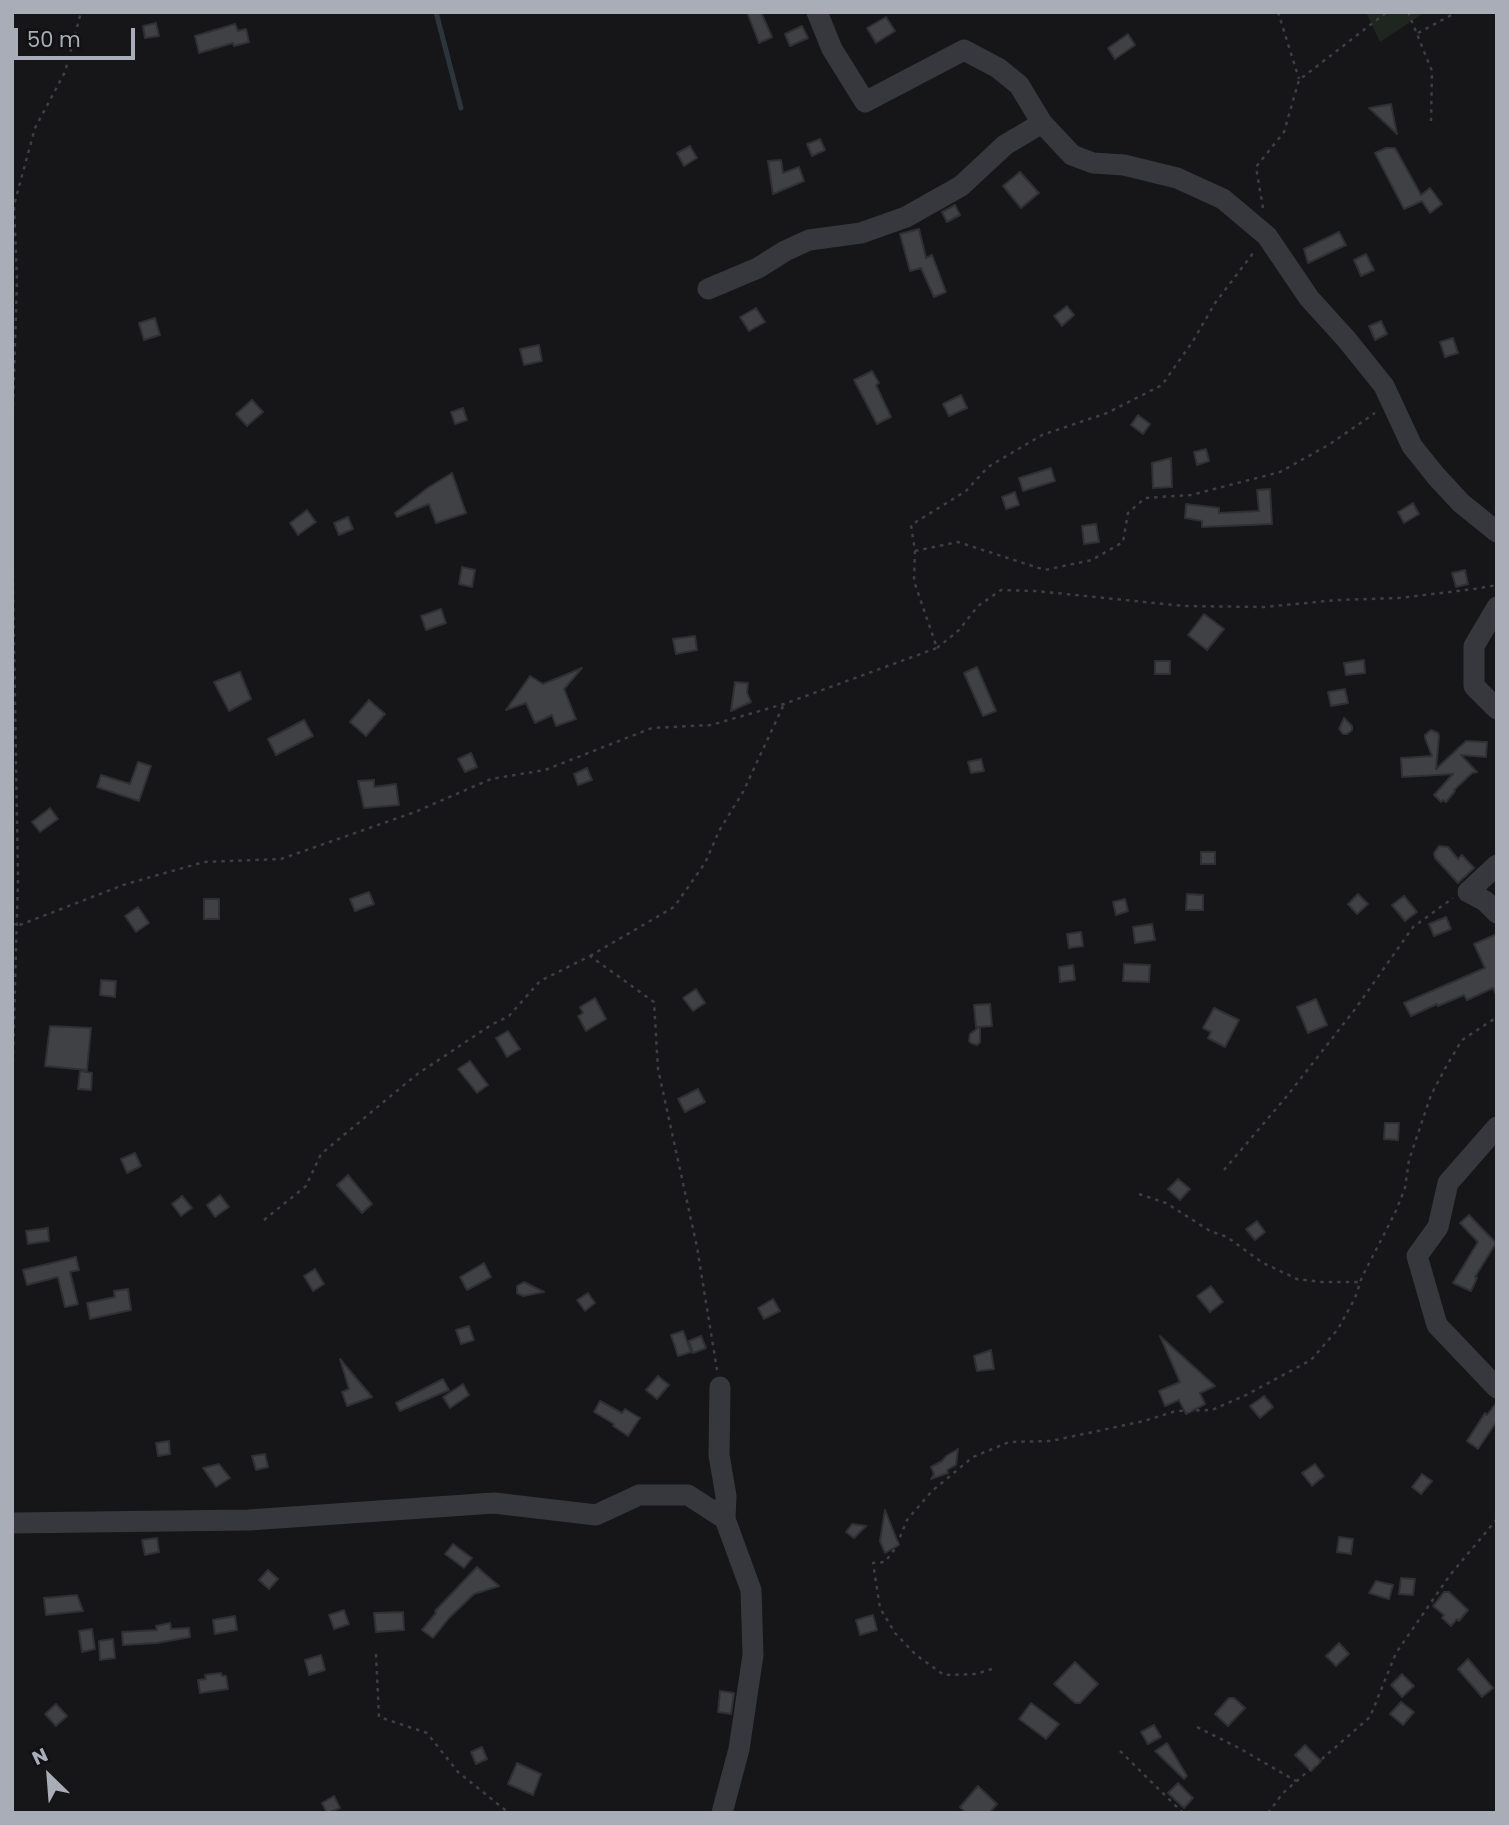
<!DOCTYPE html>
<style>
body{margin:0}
#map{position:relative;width:1509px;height:1825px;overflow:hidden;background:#161618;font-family:Poppins,sans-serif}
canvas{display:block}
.frame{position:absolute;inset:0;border:14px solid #a8adb8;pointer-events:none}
.north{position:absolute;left:14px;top:1741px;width:70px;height:70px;-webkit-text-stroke:5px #111113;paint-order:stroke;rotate:335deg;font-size:19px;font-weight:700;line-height:28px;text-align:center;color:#a8adb8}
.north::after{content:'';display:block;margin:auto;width:24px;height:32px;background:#a8adb8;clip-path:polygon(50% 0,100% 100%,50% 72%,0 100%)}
.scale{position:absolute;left:14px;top:28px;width:121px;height:32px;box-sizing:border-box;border:4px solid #a8adb8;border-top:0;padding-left:9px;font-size:21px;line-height:24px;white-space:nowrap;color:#a8adb8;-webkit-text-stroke:5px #111113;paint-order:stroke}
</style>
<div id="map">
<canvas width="1509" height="1825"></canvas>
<div class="frame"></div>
<div class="north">N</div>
<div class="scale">50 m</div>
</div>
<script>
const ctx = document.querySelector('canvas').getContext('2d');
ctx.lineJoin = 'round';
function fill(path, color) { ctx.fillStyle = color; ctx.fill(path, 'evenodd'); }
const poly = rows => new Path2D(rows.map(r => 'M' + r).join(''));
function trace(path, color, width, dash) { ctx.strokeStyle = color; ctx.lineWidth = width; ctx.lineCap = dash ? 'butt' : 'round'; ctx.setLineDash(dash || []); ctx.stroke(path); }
fill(poly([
 [1366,12,1425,12,1380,42]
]), '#1e261f');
trace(poly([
 [436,12,461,108]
]), '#2c353c', 5);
const building = poly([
 [747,12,761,12,772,37,759,43,747,12],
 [886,17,895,31,876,43,867,28,886,17],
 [156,23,159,36,145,38,143,26,156,23],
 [235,24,238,31,246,29,249,42,234,46,233,43,199,53,195,36,235,24],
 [802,26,808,38,790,46,785,34,802,26],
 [1128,34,1135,45,1115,59,1108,48,1128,34],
 [1391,104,1397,134,1369,108,1391,104],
 [820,139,825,150,812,156,807,144,820,139],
 [690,146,697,158,684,166,677,153,690,146],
 [1386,148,1395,148,1421,195,1430,188,1442,204,1430,213,1422,201,1404,209,1375,153,1386,148],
 [781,160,783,173,799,167,804,181,773,194,768,161,781,160],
 [1020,172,1039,193,1021,208,1003,186,1020,172],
 [955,205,960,215,947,222,942,212,955,205],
 [919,229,926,258,932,255,946,292,934,297,921,268,910,271,900,234,919,229],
 [1339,232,1346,245,1308,263,1304,249,1339,232],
 [1366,254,1374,270,1361,276,1354,260,1366,254],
 [1067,306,1074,315,1062,326,1054,316,1067,306],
 [756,308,765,322,749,331,740,317,756,308],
 [155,318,160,335,144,340,139,323,155,318],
 [1381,321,1387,334,1375,340,1369,326,1381,321],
 [1453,338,1458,353,1445,357,1440,342,1453,338],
 [539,345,542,361,524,365,520,349,539,345],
 [872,371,879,383,876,385,891,417,877,424,854,380,872,371],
 [961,395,967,408,949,416,943,404,961,395],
 [252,400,263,412,247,426,236,414,252,400],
 [463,408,467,420,455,424,451,412,463,408],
 [1138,415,1150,424,1143,434,1131,425,1138,415],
 [1206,449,1209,461,1197,465,1194,452,1206,449],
 [1171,458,1172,487,1153,488,1152,463,1171,458],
 [1051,468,1055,481,1023,491,1019,478,1051,468],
 [452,473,466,513,436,523,429,504,397,517,395,513,429,487,452,473],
 [1270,489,1272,524,1202,527,1202,521,1185,518,1186,504,1219,508,1219,513,1259,511,1257,490,1270,489],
 [1015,492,1019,505,1006,509,1002,497,1015,492],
 [1413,503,1419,514,1404,523,1398,512,1413,503],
 [307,510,316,522,298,535,290,523,307,510],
 [348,517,353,529,339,535,334,523,348,517],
 [1096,524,1099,542,1084,544,1082,526,1096,524],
 [462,567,475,570,472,587,459,584,462,567],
 [1465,570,1468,584,1456,587,1452,573,1465,570],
 [441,609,446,623,426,630,421,616,441,609],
 [1204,614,1224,629,1207,650,1188,635,1204,614],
 [695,636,697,650,676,654,673,639,695,636],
 [1364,660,1365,673,1346,675,1344,663,1364,660],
 [1155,661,1170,661,1170,674,1155,674,1155,661],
 [977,667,996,711,983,716,964,673,977,667],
 [582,668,564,689,576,719,556,726,552,715,535,723,526,703,506,710,530,676,543,684,582,668],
 [240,672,251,699,229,711,214,682,240,672],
 [735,682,748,683,747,693,751,702,731,711,735,682],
 [1345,689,1348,703,1331,706,1328,692,1345,689],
 [369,700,385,714,366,736,350,722,369,700],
 [1344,718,1352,726,1352,730,1347,734,1343,734,1339,729,1344,718],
 [304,720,313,736,276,755,268,739,304,720],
 [1431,730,1438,733,1439,736,1436,769,1466,741,1487,742,1486,757,1461,755,1477,772,1472,773,1454,790,1455,791,1446,802,1443,800,1441,802,1434,795,1453,774,1402,777,1401,758,1432,756,1425,738,1425,735,1431,730],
 [471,753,477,767,465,772,458,759,471,753],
 [981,759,984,771,971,773,968,762,981,759],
 [138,762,151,766,139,801,97,787,101,775,130,784,138,762],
 [587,768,592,780,578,785,574,774,587,768],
 [374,780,374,787,396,784,399,805,364,808,358,781,374,780],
 [50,808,58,819,40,832,32,822,50,808],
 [1439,846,1448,847,1458,859,1462,855,1474,868,1458,883,1435,858,1434,853,1439,846],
 [1201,852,1215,852,1215,864,1201,864,1201,852],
 [369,892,374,904,355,911,350,899,369,892],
 [1187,894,1203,895,1203,910,1186,910,1187,894],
 [1358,894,1368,904,1357,914,1348,904,1358,894],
 [1404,896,1417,912,1405,921,1392,905,1404,896],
 [204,899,219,899,219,919,204,919,204,899],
 [1125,899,1128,911,1116,915,1113,902,1125,899],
 [138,907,149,923,136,932,125,916,138,907],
 [1446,917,1451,929,1434,936,1429,924,1446,917],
 [1152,924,1155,940,1135,943,1133,927,1152,924],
 [1081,932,1083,946,1069,948,1067,934,1081,932],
 [1497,934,1497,996,1493,988,1467,1000,1464,995,1438,1006,1437,1004,1411,1016,1404,1003,1485,968,1474,944,1497,934],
 [1124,964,1150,965,1149,982,1123,981,1124,964],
 [1073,965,1075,980,1060,982,1059,967,1073,965],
 [101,980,116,981,115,997,100,995,101,980],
 [696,989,705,1003,693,1011,683,998,696,989],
 [595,998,606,1019,586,1031,578,1016,583,1013,580,1007,595,998],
 [1316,999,1327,1025,1308,1033,1297,1007,1316,999],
 [990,1004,992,1026,980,1027,980,1042,977,1045,971,1043,969,1041,970,1034,979,1027,976,1027,974,1005,990,1004],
 [1214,1008,1239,1020,1225,1047,1208,1038,1211,1032,1203,1028,1214,1008],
 [50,1026,91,1028,87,1070,45,1066,50,1026],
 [508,1031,520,1049,507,1057,496,1038,508,1031],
 [470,1061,488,1085,477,1093,458,1069,470,1061],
 [80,1071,92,1073,91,1090,78,1089,80,1071],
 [698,1089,705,1102,685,1112,678,1099,698,1089],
 [1385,1123,1399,1123,1398,1140,1384,1139,1385,1123],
 [135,1153,141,1166,127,1173,121,1159,135,1153],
 [348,1175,372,1204,362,1213,337,1185,348,1175],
 [1178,1179,1190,1189,1180,1200,1168,1189,1178,1179],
 [220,1195,229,1207,215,1217,207,1205,220,1195],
 [182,1196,192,1208,181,1216,172,1204,182,1196],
 [1469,1215,1496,1243,1475,1277,1477,1278,1471,1291,1453,1283,1478,1242,1460,1223,1469,1215],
 [1257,1221,1265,1232,1255,1240,1246,1229,1257,1221],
 [48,1228,49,1241,28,1244,26,1231,48,1228],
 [76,1257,79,1270,70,1272,78,1304,65,1307,58,1277,27,1285,23,1270,76,1257],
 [484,1263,491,1277,467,1290,460,1277,484,1263],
 [315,1269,324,1284,313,1291,304,1276,315,1269],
 [524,1282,544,1292,523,1296,517,1293,517,1286,524,1282],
 [1211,1286,1223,1302,1210,1312,1197,1296,1211,1286],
 [128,1289,131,1310,90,1319,87,1303,115,1297,114,1291,128,1289],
 [588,1293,595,1303,585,1311,577,1300,588,1293],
 [773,1299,780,1311,764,1319,758,1308,773,1299],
 [469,1326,474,1340,461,1344,456,1330,469,1326],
 [683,1331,691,1352,678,1356,671,1335,683,1331],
 [701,1336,706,1348,693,1353,689,1341,701,1336],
 [1160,1336,1215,1386,1200,1393,1205,1404,1186,1414,1179,1400,1165,1406,1159,1391,1180,1382,1160,1336],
 [991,1350,994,1369,977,1371,974,1356,991,1350],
 [340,1359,372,1397,347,1406,342,1392,349,1389,340,1359],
 [658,1376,669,1385,657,1399,646,1390,658,1376],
 [443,1379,449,1390,400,1411,396,1403,443,1379],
 [463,1384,469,1395,450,1408,443,1397,463,1384],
 [1264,1396,1273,1407,1260,1418,1250,1406,1264,1396],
 [600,1401,622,1413,625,1409,640,1418,628,1436,613,1426,614,1424,594,1412,600,1401],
 [1497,1402,1497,1421,1478,1449,1467,1441,1485,1413,1487,1415,1497,1402],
 [169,1441,170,1454,158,1456,156,1443,169,1441],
 [958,1449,956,1465,947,1470,948,1473,931,1479,934,1474,931,1467,942,1461,946,1456,958,1449],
 [265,1454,268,1467,256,1470,252,1456,265,1454],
 [219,1464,230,1478,216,1487,203,1468,219,1464],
 [1315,1464,1324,1476,1312,1486,1302,1473,1315,1464],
 [1422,1474,1432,1481,1421,1494,1412,1487,1422,1474],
 [885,1510,899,1545,885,1553,880,1541,885,1510],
 [852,1524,866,1526,854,1538,846,1532,852,1524],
 [1339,1537,1353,1539,1351,1554,1337,1552,1339,1537],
 [157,1538,159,1552,145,1555,142,1540,157,1538],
 [453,1544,472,1558,464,1568,445,1554,453,1544],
 [477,1567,499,1586,474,1594,449,1618,433,1638,422,1630,436,1613,435,1611,477,1567],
 [268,1570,278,1579,269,1589,259,1580,268,1570],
 [1401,1578,1415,1579,1413,1595,1399,1594,1401,1578],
 [1376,1581,1393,1585,1389,1599,1369,1593,1376,1581],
 [1444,1592,1449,1592,1468,1610,1459,1621,1457,1619,1451,1626,1442,1618,1444,1615,1433,1606,1444,1592],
 [77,1595,83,1611,46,1615,44,1598,77,1595],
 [344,1610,349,1624,334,1629,329,1615,344,1610],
 [403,1612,404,1630,376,1632,374,1613,403,1612],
 [873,1615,877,1630,860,1635,856,1620,873,1615],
 [235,1616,237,1630,215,1634,213,1620,235,1616],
 [170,1623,171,1629,189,1628,190,1637,157,1643,123,1645,122,1632,157,1630,156,1626,170,1623],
 [92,1629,95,1649,82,1652,79,1631,92,1629],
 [113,1639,115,1658,100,1660,99,1641,113,1639],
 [1339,1643,1349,1654,1336,1666,1326,1656,1339,1643],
 [321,1655,325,1670,309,1675,305,1660,321,1655],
 [1468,1659,1493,1688,1482,1697,1458,1669,1468,1659],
 [1075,1662,1098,1684,1080,1703,1075,1703,1054,1684,1075,1662],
 [221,1673,222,1676,226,1676,228,1689,200,1693,198,1680,206,1679,205,1675,221,1673],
 [1402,1674,1414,1686,1402,1697,1391,1685,1402,1674],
 [720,1691,734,1693,731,1714,718,1712,720,1691],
 [1229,1698,1234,1698,1245,1708,1228,1726,1215,1714,1229,1698],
 [1401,1702,1414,1712,1403,1725,1390,1714,1401,1702],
 [1031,1703,1059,1724,1046,1739,1019,1719,1031,1703],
 [56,1704,67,1716,56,1726,45,1714,56,1704],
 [1154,1725,1161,1737,1148,1744,1141,1732,1154,1725],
 [1167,1743,1187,1776,1184,1779,1155,1751,1167,1743],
 [1305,1745,1321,1761,1311,1771,1295,1755,1305,1745],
 [482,1747,487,1759,476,1764,471,1752,482,1747],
 [517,1763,541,1774,533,1795,508,1784,517,1763],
 [1178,1783,1193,1798,1184,1808,1168,1793,1178,1783],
 [978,1786,997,1804,989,1813,966,1813,960,1807,978,1786],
 [334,1796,340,1808,327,1813,322,1803,334,1796]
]);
fill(building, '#404145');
trace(building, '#303034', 2);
trace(poly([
 [1278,12,1299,79],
 [1408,12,1432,71,1431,121],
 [1418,33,1457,12],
 [1263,208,1256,167,1284,132,1299,80,1387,12],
 [12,440,17,280,14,205,35,128,65,72,81,12],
 [12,523,18,879,12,1093],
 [915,551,958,542,1045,570,1092,560,1123,542,1128,513,1145,498,1191,495,1280,472,1330,444,1375,413],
 [937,648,959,630,978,606,1001,590,1036,591,1184,606,1264,607,1338,600,1399,598,1474,589,1497,585],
 [12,923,17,926,126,884,204,862,281,859,415,812,491,779,545,770,652,728,711,725,784,704,937,648,914,581,915,551,911,525,966,491,988,467,1042,435,1107,413,1162,385,1193,341,1215,303,1254,252],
 [590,956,674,907,705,863,719,831,743,792,784,704],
 [1224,1170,1287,1096,1356,1008,1413,927,1453,898],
 [1139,1194,1166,1203,1210,1231,1227,1237,1263,1263,1297,1279,1321,1282,1360,1282],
 [264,1220,306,1186,321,1154,416,1075,491,1025,509,1016,540,981,590,956,654,1002,658,1069,697,1247,717,1370],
 [376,1654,379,1717,427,1733,458,1772,509,1813],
 [992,1669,976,1674,944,1675,916,1655,895,1633,880,1608,873,1563,885,1562,895,1549,907,1520,932,1491,973,1457,1009,1442,1051,1441,1144,1421,1176,1411,1212,1410,1246,1395,1311,1360,1338,1329,1355,1298,1362,1277,1395,1213,1405,1188,1409,1160,1431,1095,1447,1065,1462,1040,1497,1017],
 [1197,1727,1239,1748,1296,1781],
 [1120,1751,1183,1813],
 [1268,1813,1283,1793,1370,1717,1396,1653,1450,1575,1497,1519]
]), '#3d3f44', 2.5, [3.5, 5]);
trace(poly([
 [817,12,832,49,865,102,964,50,998,68,1019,85,1042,123,1072,155,1093,163,1124,165,1177,178,1223,199,1267,236,1309,298,1347,340,1384,386,1412,446,1436,476,1461,503,1497,532],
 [708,289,758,268,785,251,809,240,861,233,906,217,961,186,1005,145,1042,123],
 [1497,607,1474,646,1474,686,1497,709],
 [1497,865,1468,892,1485,901,1497,913],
 [1497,1127,1448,1183,1438,1227,1417,1256,1437,1325,1497,1388],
 [720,1387,719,1455,726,1496,725,1519,751,1590,753,1655,739,1749,722,1813],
 [12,1523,249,1520,494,1503,596,1515,639,1495,688,1495,725,1519]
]), '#37383d', 21);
</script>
